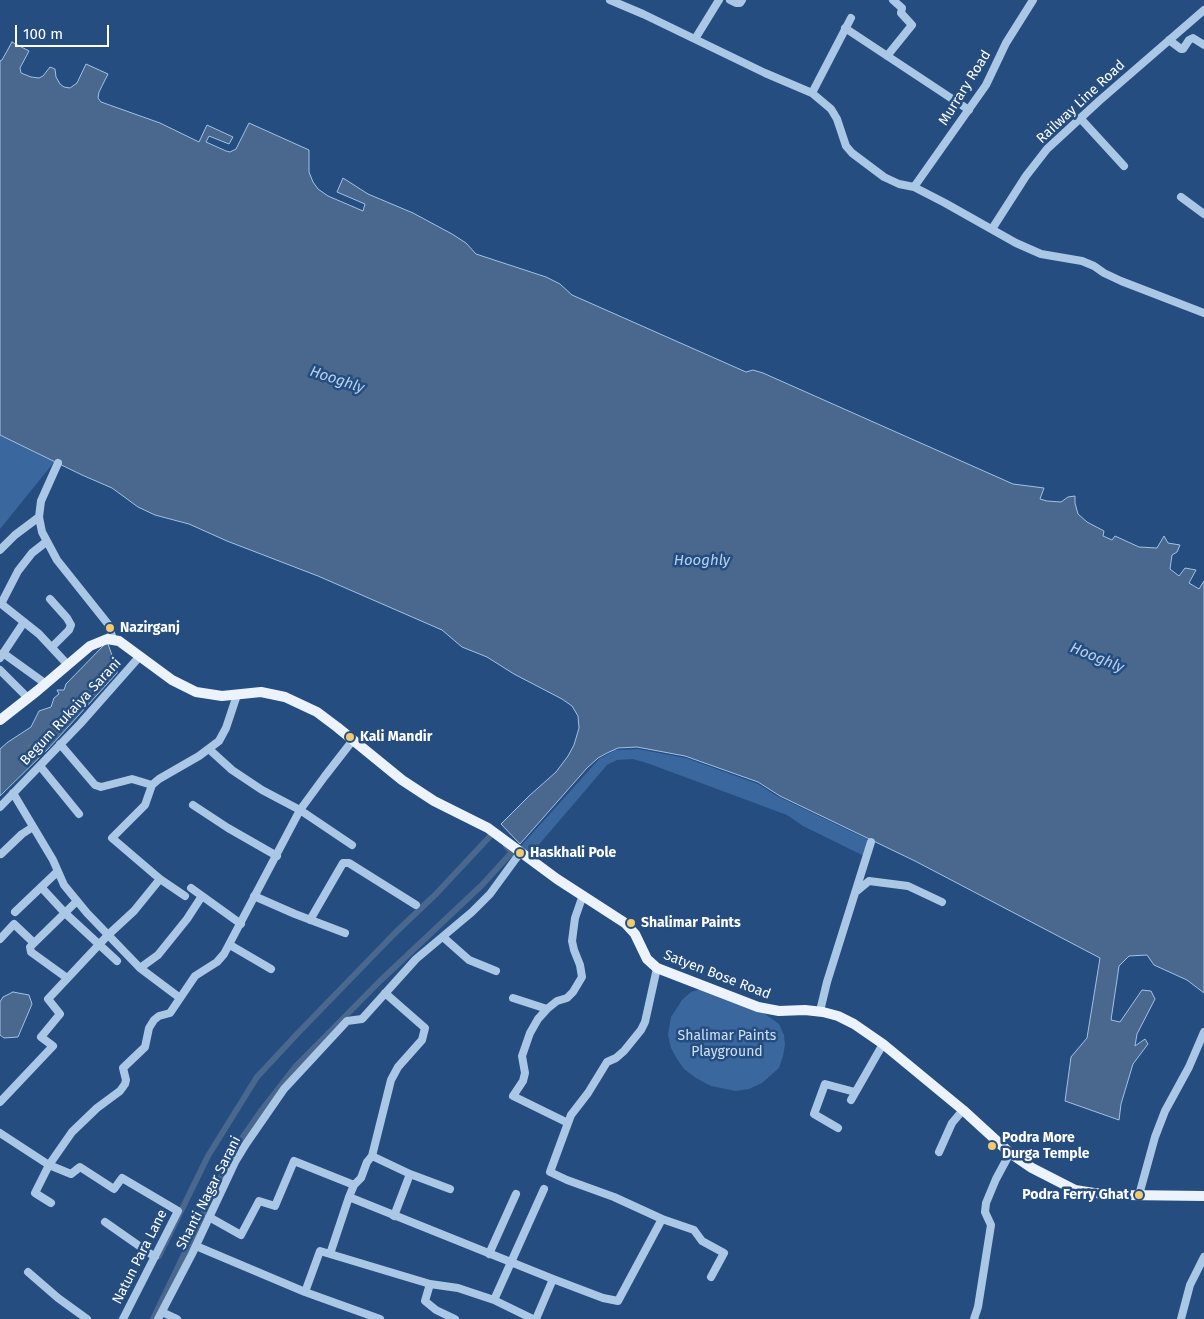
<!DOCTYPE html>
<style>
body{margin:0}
#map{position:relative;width:1204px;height:1319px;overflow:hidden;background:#254d80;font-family:"Fira Sans",sans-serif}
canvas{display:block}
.scale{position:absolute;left:15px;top:25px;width:94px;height:22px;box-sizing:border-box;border:2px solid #fff;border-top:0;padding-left:6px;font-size:15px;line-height:18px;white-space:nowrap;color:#fff;-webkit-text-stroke:4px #254d80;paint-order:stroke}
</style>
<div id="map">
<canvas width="1204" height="1319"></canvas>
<div class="scale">100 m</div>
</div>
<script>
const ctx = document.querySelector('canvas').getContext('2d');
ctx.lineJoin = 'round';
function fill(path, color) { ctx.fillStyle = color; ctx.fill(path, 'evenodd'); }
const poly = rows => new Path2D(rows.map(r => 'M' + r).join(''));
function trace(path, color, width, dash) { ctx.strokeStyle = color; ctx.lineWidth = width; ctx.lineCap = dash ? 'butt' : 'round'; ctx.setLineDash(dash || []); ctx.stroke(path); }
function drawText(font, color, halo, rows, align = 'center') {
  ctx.font = font + ' "Fira Sans",sans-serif'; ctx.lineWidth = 5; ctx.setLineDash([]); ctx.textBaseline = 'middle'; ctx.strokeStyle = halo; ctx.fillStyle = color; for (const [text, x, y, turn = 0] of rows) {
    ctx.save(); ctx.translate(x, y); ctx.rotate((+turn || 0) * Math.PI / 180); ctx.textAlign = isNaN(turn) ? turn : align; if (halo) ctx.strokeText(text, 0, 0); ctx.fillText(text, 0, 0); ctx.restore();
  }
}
fill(poly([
 [0,435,55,461,0,529],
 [638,749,686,758,758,784,777,796,869,840,864,856,803,826,787,815,647,763,633,759,617,760,607,765,530,855,521,846,599,759,615,750],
 [701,989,757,1008,779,1024,784,1035,785,1045,783,1056,779,1068,762,1083,749,1089,736,1091,711,1086,696,1078,684,1069,677,1059,671,1048,668,1035,671,1017,682,1000,691,992]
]), '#39679e');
const water = poly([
 [12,42,29,51,20,68,21,73,31,77,39,78,43,76,50,67,55,69,56,77,60,84,64,87,70,88,77,83,86,64,108,74,99,92,98,98,101,102,160,123,199,142,207,125,233,137,229,144,209,136,206,142,226,151,230,152,236,149,249,123,309,150,309,172,313,182,318,189,328,196,363,211,365,204,337,192,343,178,368,194,413,213,452,234,466,243,476,254,546,277,560,284,572,295,746,372,753,370,763,373,1013,484,1044,488,1040,499,1047,501,1061,502,1068,497,1075,496,1075,503,1078,514,1087,522,1104,531,1103,536,1112,540,1115,536,1139,547,1157,548,1164,536,1168,543,1180,545,1177,552,1172,555,1170,569,1179,576,1185,568,1196,570,1189,583,1199,589,1204,581,1204,993,1187,980,1154,965,1147,955,1129,956,1119,966,1111,1020,1120,1022,1142,990,1151,991,1155,999,1137,1034,1135,1046,1145,1039,1148,1044,1133,1064,1121,1104,1119,1120,1065,1101,1071,1057,1087,1038,1100,958,915,861,780,796,758,782,685,756,637,747,618,748,607,753,598,758,587,768,520,844,501,824,529,796,556,772,568,756,574,745,579,728,578,716,572,706,562,699,514,674,487,657,462,647,442,630,318,576,227,541,189,524,155,515,138,507,112,488,82,475,0,435,0,61,2,60,12,42],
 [105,644,108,644,114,661,117,667,117,673,48,749,0,796,0,749,8,742,31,727,39,711,51,707,54,698,59,694,57,690,64,690,66,684,105,644],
 [13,992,29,995,32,1004,18,1037,4,1038,0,1035,0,1002,3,997,13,992]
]);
fill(water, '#4a688d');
trace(water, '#a0c2e7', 1);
trace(poly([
 [159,1256,208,1156,257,1077,298,1033,394,934,436,894,494,832,496,835],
 [153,1319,234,1150,261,1111,296,1066,380,981,482,885,512,852,506,846]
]), '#4a688d', 6);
trace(poly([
 [610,0,643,14,765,73,812,93,831,109,837,119,846,146,852,153,884,177,899,184,914,187,945,203,1016,243,1041,254,1082,261,1094,266,1104,273,1121,281,1204,313],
 [730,0,736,3,740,3,742,0],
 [845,28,969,110],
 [695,39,719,0],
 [1169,40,1181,49,1183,49,1189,40,1193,38,1204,45],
 [887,56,912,25,901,13,902,8,893,0],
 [812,93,851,18],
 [1080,118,1124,166],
 [914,187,986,85,1006,43,1033,0],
 [1181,197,1204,214],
 [992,229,1026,176,1047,149,1099,101,1204,10],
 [58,463,41,501,39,517,42,532,57,560,108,624,113,639],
 [0,550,15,535,39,517],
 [50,599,67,618,71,625,69,630,52,647],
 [0,603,39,634,68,665],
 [1,604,18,571,32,553,46,542],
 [3,653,46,684],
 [0,658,24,622],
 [0,670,28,698],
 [60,744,95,785,101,787,132,779,152,785],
 [210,750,232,770,262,790,300,810,352,845],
 [40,766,79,814],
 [13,793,53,860,64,885,87,913,140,968,180,998],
 [193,805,228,828,277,856],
 [0,807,80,724,140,656],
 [1,854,22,834,33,827],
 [41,887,65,913,117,961],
 [191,888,241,924],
 [857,891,869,881,908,886,942,902],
 [185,896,160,879,112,838,145,805,152,785,159,779,199,756,219,741,226,728,237,695],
 [254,896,295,914,345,933],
 [15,912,57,872],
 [310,920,343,863,349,863,416,905],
 [443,937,469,960,496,971],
 [0,939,14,924,34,943],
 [230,945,271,969],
 [140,968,158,955,187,919,202,896],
 [67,978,31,952,30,947,77,901],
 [513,998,547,1009],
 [820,1011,827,982,871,842],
 [851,1100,883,1044],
 [0,1102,53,1046,41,1037,60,1014,48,999,108,935,134,911,160,879],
 [568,1123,571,1115,588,1093,607,1062,616,1058,624,1051,641,1030,645,1022,657,968],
 [838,1128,814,1114,825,1084,855,1092],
 [0,1133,49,1165,72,1132,97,1108,120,1091,125,1084,126,1080,123,1068,145,1047,149,1028,154,1020,159,1016,170,1013,195,976,217,962,224,954,300,810,325,776,353,740],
 [939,1152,952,1123,963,1110],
 [372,1156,410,1174,450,1189],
 [354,1185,361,1178,367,1162,372,1156,391,1080,398,1067,422,1040,425,1028,385,993],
 [1139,1195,1155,1137,1165,1111,1189,1067,1204,1032],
 [51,1203,35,1193,49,1165,71,1174,80,1167,114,1189,122,1178,178,1211,123,1319],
 [394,1216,410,1174],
 [209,1217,241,1235,259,1201,275,1206,294,1161,354,1185,349,1197,553,1279],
 [662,1219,694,1230,702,1241,724,1253,711,1277],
 [105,1222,155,1257],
 [196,1246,305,1292,320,1251,330,1254,349,1197],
 [330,1254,430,1284,458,1288,494,1300,544,1189],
 [489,1254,516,1194],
 [28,1272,58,1298,87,1319],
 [430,1284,425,1301,436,1310,455,1319],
 [305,1292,380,1319],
 [494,1300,533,1319],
 [162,1312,177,1319],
 [158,1319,192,1254,235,1162,246,1144,284,1089,347,1021,362,1019,416,959,472,912,490,894,520,853],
 [536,1319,553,1279,603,1298,618,1301,662,1219,614,1197,567,1180,550,1172,568,1123,513,1096,523,1081,525,1073,522,1056,530,1033,538,1019,547,1009,557,1001,567,998,573,992,582,977,580,965,574,950,572,941,575,918,583,895],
 [974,1319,978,1307,991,1225,985,1212,986,1203,996,1179,1010,1153],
 [1181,1319,1190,1285,1204,1257]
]), '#abc7e6', 8);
trace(poly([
 [0,720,37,691,90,646,107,639,119,641,172,680,196,692,222,696,261,692,285,697,317,712,337,727,402,780,434,801,488,828,557,879,625,923,635,934,647,959,657,968,758,1007,779,1011,805,1010,823,1012,838,1016,854,1024,883,1044,963,1110,1010,1153,1032,1168,1075,1190,1094,1193,1126,1195,1204,1196]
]), '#edf3fd', 10);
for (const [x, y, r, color] of [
 [110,628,5,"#f0ca6f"],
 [350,737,5,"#f0ca6f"],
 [520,853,5,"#f0ca6f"],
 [631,923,5,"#f0ca6f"],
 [992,1146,5,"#f0ca6f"],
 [1139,1195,5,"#f0ca6f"]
]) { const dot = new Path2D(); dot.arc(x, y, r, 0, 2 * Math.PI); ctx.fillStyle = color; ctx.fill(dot); trace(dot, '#254d80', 2); }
drawText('14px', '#fff', '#254d80', [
 ["Murrary Road",965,88,-58],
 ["Railway Line Road",1081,102,-43],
 ["Begum Rukaiya Sarani",71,712,-47],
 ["Satyen Bose Road",717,975,21],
 ["Shanti Nagar Sarani",209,1193,-63],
 ["Natun Para Lane",140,1257,-63]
]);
drawText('bold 14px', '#fff', '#254d80', [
 ["Nazirganj",120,628],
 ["Kali Mandir",360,737],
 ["Haskhali Pole",530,853],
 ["Shalimar Paints",641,923],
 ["Podra More",1002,1138],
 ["Durga Temple",1002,1154],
 ["Podra Ferry Ghat",1129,1195,"right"]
], 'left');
drawText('14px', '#cfe0f5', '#254d80', [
 ["Shalimar Paints",727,1036],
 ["Playground",727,1052]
]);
drawText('italic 15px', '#b7d1ee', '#254d80', [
 ["Hooghly",337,380,18],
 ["Hooghly",702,561],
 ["Hooghly",1097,658,22]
]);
</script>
